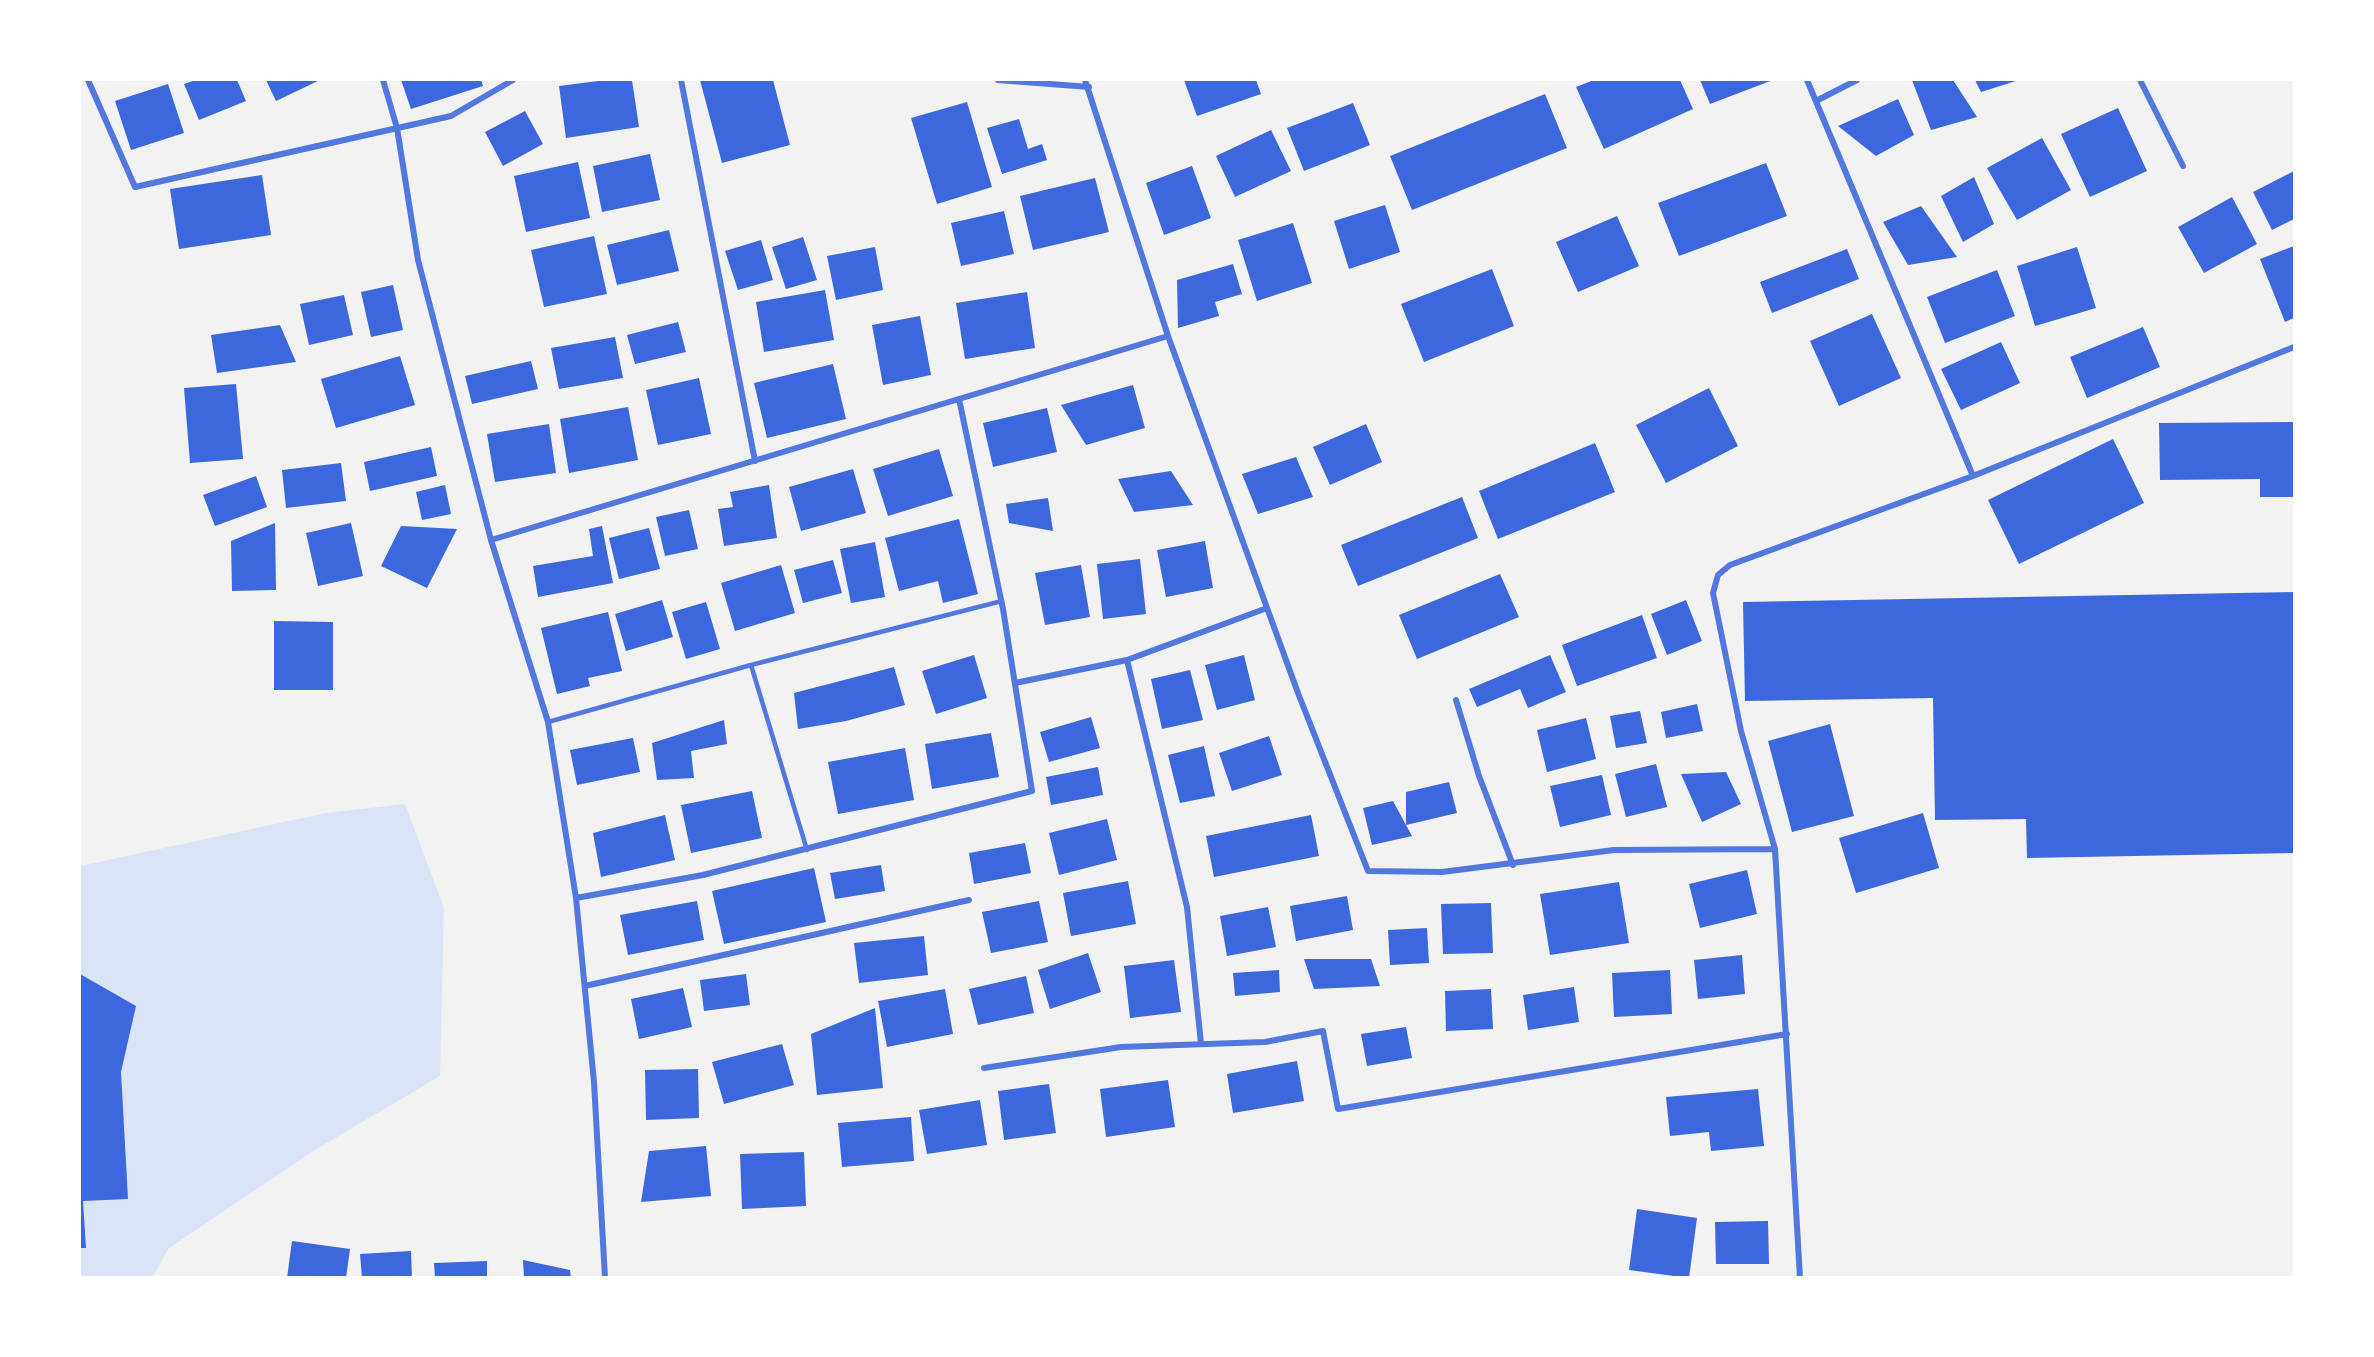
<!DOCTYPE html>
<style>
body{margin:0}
#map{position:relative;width:2374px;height:1357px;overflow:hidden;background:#f2f2f2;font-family:Signika,sans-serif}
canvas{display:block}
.frame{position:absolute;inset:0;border:81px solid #fff;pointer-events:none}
</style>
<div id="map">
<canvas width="2374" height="1357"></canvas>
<div class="frame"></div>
</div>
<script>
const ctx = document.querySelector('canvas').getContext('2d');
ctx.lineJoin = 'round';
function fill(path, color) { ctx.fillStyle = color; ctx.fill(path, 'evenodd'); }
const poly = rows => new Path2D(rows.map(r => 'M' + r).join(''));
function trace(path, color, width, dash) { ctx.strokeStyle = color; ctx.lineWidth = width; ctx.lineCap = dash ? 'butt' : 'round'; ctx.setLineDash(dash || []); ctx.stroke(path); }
fill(poly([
 [405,804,444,908,440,1076,310,1153,168,1249,153,1277,80,1277,80,866,326,813]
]), '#dbe4f7');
fill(poly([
 [196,80,237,80,246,101,199,120,184,84],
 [266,80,320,80,276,101],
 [401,80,481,80,483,86,411,109],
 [606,80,632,80,639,127,566,138,559,86],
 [700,80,773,80,790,145,722,163],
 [1184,80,1256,80,1261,94,1197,116],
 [1594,80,1680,80,1693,109,1604,149,1576,87],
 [1700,80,1773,80,1710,104],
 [1912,80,1953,80,1977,117,1931,130],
 [1975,80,2019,80,1981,92],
 [168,84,184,133,131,150,115,101],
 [1545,94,1567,148,1412,210,1390,156],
 [1898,99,1914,135,1876,156,1838,126],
 [967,102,992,187,937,204,911,118],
 [1353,103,1370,145,1304,171,1287,128],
 [2118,108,2147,171,2090,197,2061,134],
 [525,111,543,144,503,166,485,132],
 [1019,119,1028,149,1042,144,1047,160,1002,174,987,128],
 [1271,130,1291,171,1235,197,1216,156],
 [2042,138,2071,190,2017,220,1987,168],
 [650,154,660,200,602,212,593,166],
 [578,162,590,218,526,232,514,176],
 [1766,163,1787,216,1679,256,1658,203],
 [1192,166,1211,218,1164,235,1146,183],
 [2294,171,2294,219,2272,230,2253,192],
 [262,175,271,235,179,249,170,189],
 [1974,177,1994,224,1963,242,1941,196],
 [1095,178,1109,232,1033,250,1020,196],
 [2232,197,2257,244,2204,273,2178,227],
 [1385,205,1400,252,1349,269,1334,221],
 [1921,206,1957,257,1908,265,1883,222],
 [1004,211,1014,254,961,266,951,223],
 [1617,216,1639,266,1578,292,1556,242],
 [1293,223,1312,283,1257,301,1238,240],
 [669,230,679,271,617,285,607,245],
 [594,236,607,294,544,307,531,250],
 [803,237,817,280,786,289,772,247],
 [761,240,773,280,738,290,725,251],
 [2294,246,2294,318,2285,322,2260,259],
 [875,247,883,290,836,300,827,256],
 [2077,247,2096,308,2035,326,2017,266],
 [1847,249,1859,279,1772,313,1760,282],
 [1233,264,1242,294,1215,302,1219,316,1178,328,1177,280],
 [1492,269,1514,326,1424,362,1401,304],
 [1997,270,2015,316,1945,343,1927,297],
 [393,285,403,330,371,337,361,292],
 [825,290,834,340,764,352,756,302],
 [1027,292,1035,348,965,359,956,303],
 [344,295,353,335,309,345,300,304],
 [1872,314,1901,378,1839,406,1810,341],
 [920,316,931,375,883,385,872,325],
 [678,322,686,352,635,364,627,335],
 [280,325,296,362,217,373,211,335],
 [2143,327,2160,367,2087,398,2070,357],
 [615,337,623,378,559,389,551,348],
 [2001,342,2020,383,1961,410,1941,369],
 [400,356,415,405,336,428,321,379],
 [531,361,538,389,472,404,465,376],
 [833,364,846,419,767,438,754,383],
 [699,378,711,434,658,445,646,390],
 [236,384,243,459,190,463,184,388],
 [1133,385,1145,428,1086,445,1061,405],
 [1709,388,1738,446,1666,483,1636,425],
 [628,407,638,460,569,473,560,419],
 [1047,408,1057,452,993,467,983,423],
 [2294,422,2294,497,2260,497,2260,479,2160,480,2159,423],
 [549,424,556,473,495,482,487,434],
 [1366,424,1382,462,1330,485,1313,447],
 [2113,439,2144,503,2019,564,1988,500],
 [1595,443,1615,492,1498,539,1479,491],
 [431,447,437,476,370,491,364,462],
 [939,449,953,496,888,516,873,469],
 [1296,457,1313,497,1258,514,1242,474],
 [341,463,346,501,286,508,282,470],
 [853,469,866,513,801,531,789,487],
 [1171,471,1193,505,1134,512,1118,479],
 [256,476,267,507,215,526,203,495],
 [445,485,451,514,422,520,416,492],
 [769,485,777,538,724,546,718,509,733,507,730,492],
 [1462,497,1478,538,1358,586,1341,545],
 [1048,498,1053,531,1009,523,1006,504],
 [689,510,698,549,665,556,656,517],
 [959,519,978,594,943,603,938,581,899,591,885,538],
 [275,523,276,590,232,591,231,541],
 [351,523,363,576,318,586,306,533],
 [401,526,457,529,427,588,381,566],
 [602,526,613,583,538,597,533,566,593,556,589,529],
 [649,528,660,569,619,579,609,538],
 [1205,541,1213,588,1166,597,1157,550],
 [875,542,885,597,851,603,840,549],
 [1140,559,1146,614,1103,619,1097,564],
 [833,560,842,593,803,603,794,570],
 [781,565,795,613,735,631,721,583],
 [1081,565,1090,617,1045,625,1035,573],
 [1500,574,1519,617,1417,659,1399,615],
 [2294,592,2294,853,2027,858,2026,819,1935,820,1933,698,1745,701,1743,602],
 [662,600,673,637,626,651,615,614],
 [1686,600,1702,641,1667,655,1651,614],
 [706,602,720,649,686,659,672,612],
 [608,612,622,671,588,678,590,686,557,694,541,628],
 [1642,615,1657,658,1577,686,1562,645],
 [274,621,333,622,333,690,274,690],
 [974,655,987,698,936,714,922,671],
 [1244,655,1255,700,1217,710,1205,665],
 [1550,655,1566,692,1528,708,1520,689,1477,707,1469,689],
 [894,667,905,705,846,721,798,729,794,693],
 [1190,670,1203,720,1162,729,1151,679],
 [1697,704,1703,731,1666,738,1661,712],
 [1640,711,1647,743,1616,748,1610,716],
 [1091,717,1100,748,1049,762,1040,732],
 [1586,718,1596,759,1547,772,1537,730],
 [724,720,727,744,691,751,694,778,657,780,652,743],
 [1830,724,1854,816,1792,832,1768,741],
 [991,733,999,777,932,789,925,744],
 [1269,736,1282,775,1232,791,1219,753],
 [633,738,640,772,577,785,570,750],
 [1204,746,1215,796,1180,803,1168,755],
 [905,748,914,800,838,814,828,762],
 [1656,764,1667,807,1626,817,1615,774],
 [1098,767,1103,795,1051,805,1046,777],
 [1726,772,1741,804,1702,822,1681,774],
 [1602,775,1611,815,1560,827,1550,786],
 [1449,782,1457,813,1406,825,1406,792],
 [752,791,762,838,691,853,681,805],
 [1393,801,1412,836,1372,845,1363,808],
 [1923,813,1939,868,1856,893,1839,838],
 [665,815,675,860,601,877,593,833],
 [1311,815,1319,856,1214,877,1206,836],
 [1107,819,1117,860,1059,875,1049,833],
 [1025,843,1031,873,974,884,969,853],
 [881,865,885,891,835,899,830,873],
 [814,868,826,922,724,944,712,891],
 [1747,870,1757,914,1700,928,1689,884],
 [1128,881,1136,924,1071,936,1063,893],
 [1619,882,1629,943,1550,955,1540,894],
 [1347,896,1353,930,1296,941,1290,906],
 [697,901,704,940,628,955,620,915],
 [1039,901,1048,942,991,953,982,912],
 [1491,903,1493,953,1443,954,1441,904],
 [1268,907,1276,947,1227,956,1220,916],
 [1427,928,1429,963,1390,965,1388,930],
 [924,936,928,975,859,983,854,943],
 [1088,953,1101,992,1050,1009,1038,970],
 [1742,955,1745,994,1698,999,1694,960],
 [1304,959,1371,959,1380,986,1314,989],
 [1174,960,1181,1012,1130,1018,1124,966],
 [1279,970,1280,992,1235,996,1233,973],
 [1670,970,1672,1014,1614,1017,1612,973],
 [80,974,136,1006,121,1072,128,1199,83,1201,86,1248,80,1248],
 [746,974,750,1005,704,1011,700,980],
 [1026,976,1034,1013,978,1025,969,989],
 [1574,987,1579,1022,1528,1030,1523,995],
 [683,988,692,1027,639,1039,631,999],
 [945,989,953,1034,887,1047,878,1001],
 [1491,989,1493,1029,1446,1031,1445,991],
 [875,1008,883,1088,817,1095,811,1034],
 [1406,1027,1412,1058,1367,1066,1361,1034],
 [782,1044,794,1085,724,1104,712,1062],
 [1297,1061,1304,1101,1233,1113,1227,1074],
 [698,1069,699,1118,646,1120,645,1070],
 [1168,1080,1175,1127,1106,1137,1100,1089],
 [1049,1084,1056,1133,1004,1140,998,1091],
 [1758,1089,1764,1146,1711,1151,1709,1132,1670,1136,1666,1097],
 [980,1100,987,1145,927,1154,919,1110],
 [911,1117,914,1161,842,1167,838,1123],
 [706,1146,711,1196,641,1202,649,1151],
 [804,1152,806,1206,742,1209,740,1154],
 [1637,1209,1697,1218,1689,1278,1629,1270],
 [1768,1221,1769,1264,1716,1264,1715,1222],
 [292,1241,350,1249,346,1278,287,1278],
 [411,1251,412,1278,362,1278,360,1254],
 [523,1260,570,1270,571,1278,524,1278],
 [487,1261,487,1278,435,1278,434,1263]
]), '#3d67dc');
trace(poly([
 [751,665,807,850],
 [548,722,751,665,1002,601]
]), '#5277de', 4.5);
trace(poly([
 [88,80,135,187,451,116,513,80],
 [383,80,397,128,418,260,491,540,548,722,576,898,594,1082,605,1278],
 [681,80,755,461],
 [998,80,1089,87],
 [1085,80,1168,336,1298,693,1368,871,1442,872,1614,850,1775,849,1800,1278],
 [1807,80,1973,476,2294,347],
 [2140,80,2183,166],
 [1816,101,1857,80],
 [491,540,1168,336],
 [1127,660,1187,907,1201,1044],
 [1015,683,1127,660,1267,608],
 [1456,700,1479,776,1513,865],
 [1775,849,1741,731,1713,593,1718,575,1730,565,1973,476],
 [576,898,703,875,1032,791,1003,609,959,399],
 [585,986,969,900],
 [984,1068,1121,1047,1265,1042,1323,1031,1338,1109,1787,1034]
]), '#5277de', 6);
</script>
